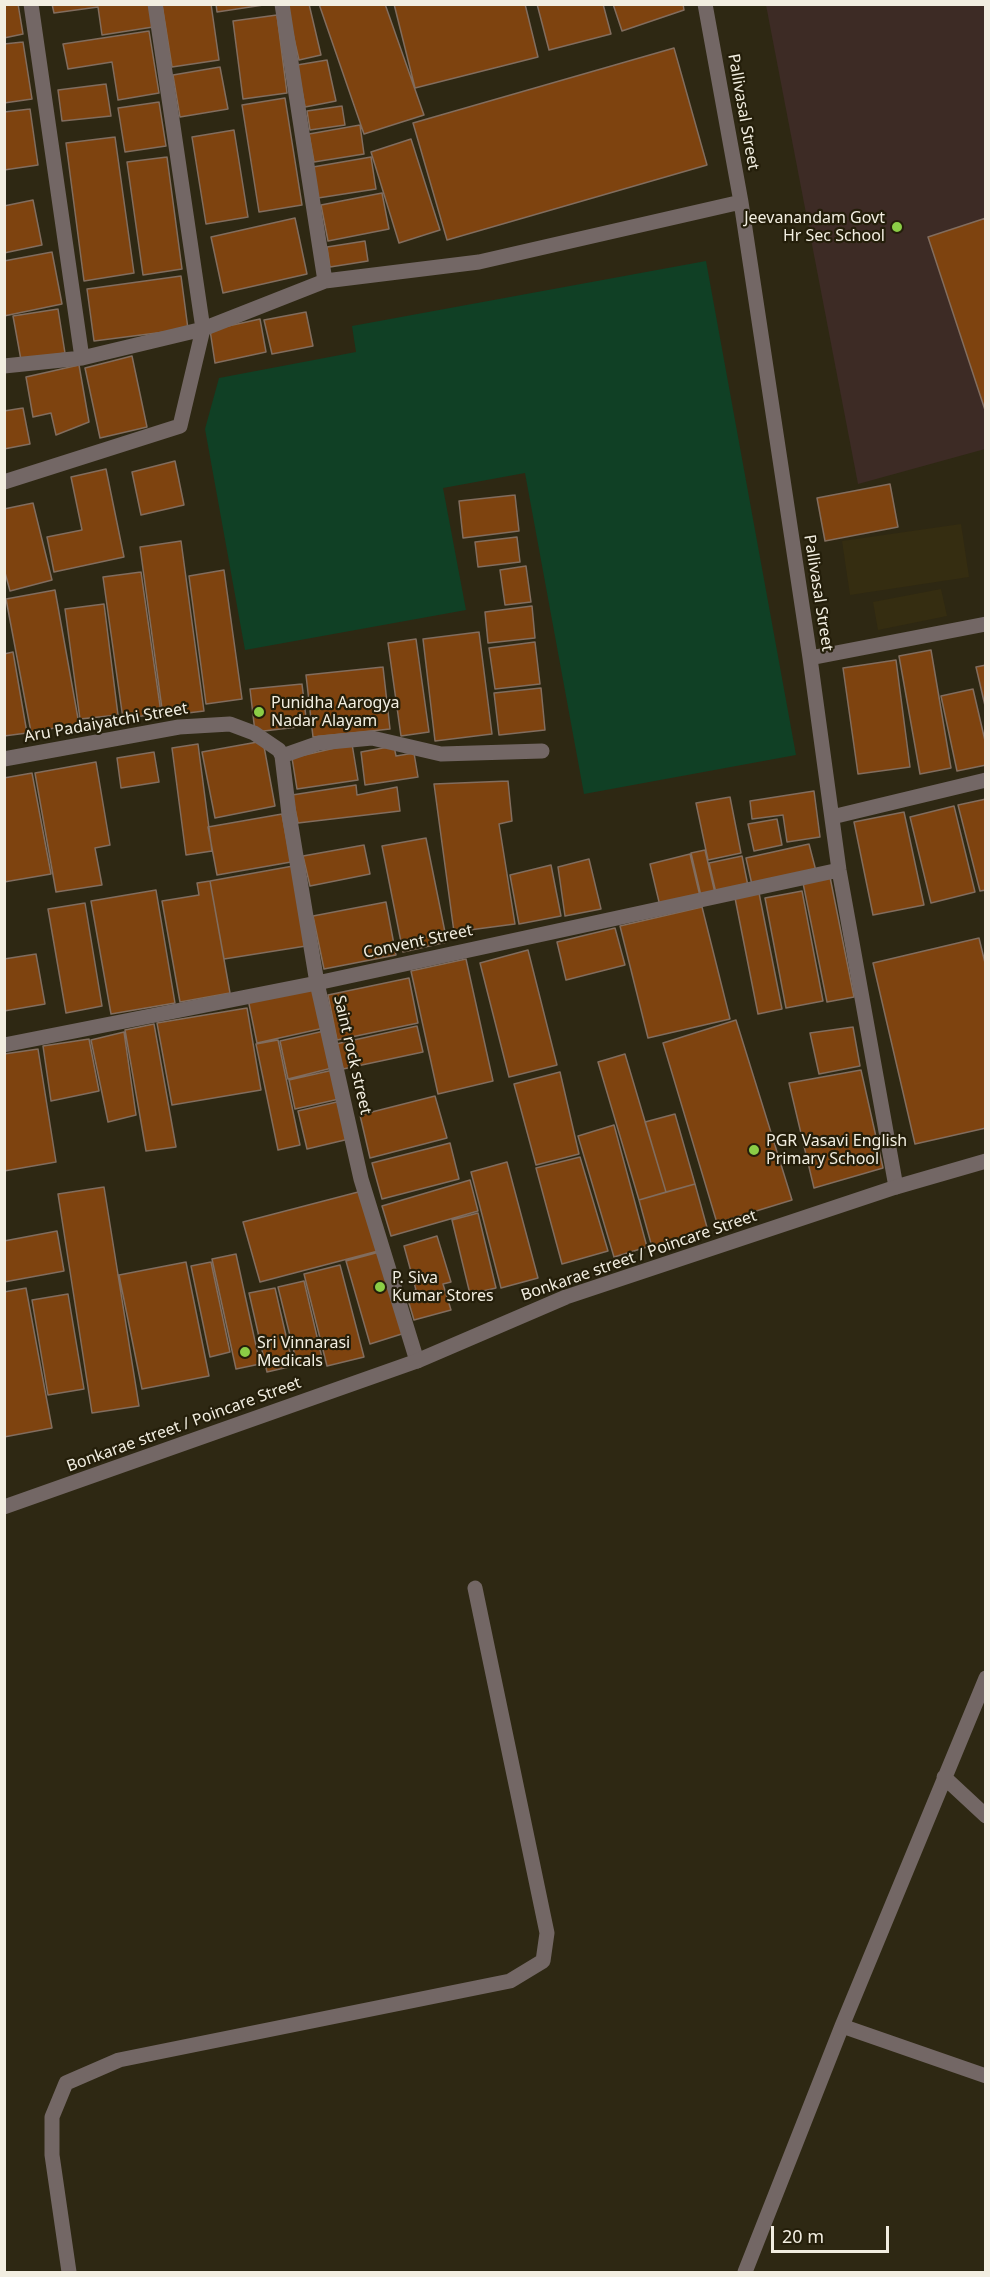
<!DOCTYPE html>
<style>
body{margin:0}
#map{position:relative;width:990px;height:2277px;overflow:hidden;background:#2e2813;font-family:"Noto Sans",sans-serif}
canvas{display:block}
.frame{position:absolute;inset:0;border:6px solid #f2eee1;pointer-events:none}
.scale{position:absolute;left:771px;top:2226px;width:118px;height:27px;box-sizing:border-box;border:3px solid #f2eee1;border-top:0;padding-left:8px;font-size:18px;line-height:21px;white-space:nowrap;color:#f2eee1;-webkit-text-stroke:4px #241e0a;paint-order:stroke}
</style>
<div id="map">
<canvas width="990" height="2277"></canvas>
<div class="frame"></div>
<div class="scale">20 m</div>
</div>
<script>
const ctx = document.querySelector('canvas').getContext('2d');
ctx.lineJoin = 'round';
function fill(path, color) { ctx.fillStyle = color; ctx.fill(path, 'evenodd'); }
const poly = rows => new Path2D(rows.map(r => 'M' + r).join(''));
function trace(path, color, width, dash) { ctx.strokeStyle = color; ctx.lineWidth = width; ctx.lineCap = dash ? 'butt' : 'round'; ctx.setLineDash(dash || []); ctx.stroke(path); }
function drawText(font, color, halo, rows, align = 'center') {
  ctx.font = font + ' "Noto Sans",sans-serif'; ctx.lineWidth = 4.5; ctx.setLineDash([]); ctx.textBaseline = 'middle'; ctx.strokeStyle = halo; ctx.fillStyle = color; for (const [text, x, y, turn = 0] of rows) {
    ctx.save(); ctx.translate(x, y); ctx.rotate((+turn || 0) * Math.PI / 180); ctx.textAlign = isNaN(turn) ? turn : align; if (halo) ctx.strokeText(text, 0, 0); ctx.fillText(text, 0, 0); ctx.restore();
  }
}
fill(poly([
 [961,524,969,577,850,595,842,541],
 [941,589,947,616,878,630,873,602]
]), '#352d11');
fill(poly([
 [766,5,985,5,985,449,858,484]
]), '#3d2b25');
fill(poly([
 [706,261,796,755,584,794,525,473,443,488,466,610,245,650,205,429,219,378,356,352,352,326]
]), '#104025');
const building = poly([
 [4,4,18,4,23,34,4,38,4,4],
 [52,4,149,4,153,27,102,35,98,7,54,13,52,4],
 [162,4,211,4,219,60,172,67,162,4],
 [216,4,270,4,217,12,216,4],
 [286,4,309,4,321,55,299,60,286,4],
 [319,4,385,4,424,115,364,134,319,4],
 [394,4,525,4,538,57,415,88,394,4],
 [537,4,603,4,611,34,549,50,537,4],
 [613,4,683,4,684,10,622,31,613,4],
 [277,15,287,93,243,99,233,21,277,15],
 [149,31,159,93,118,100,112,62,68,69,63,44,149,31],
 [23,42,32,99,4,103,4,44,23,42],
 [674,48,707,165,447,240,413,123,674,48],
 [327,60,336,101,305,107,297,65,327,60],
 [220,67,228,109,180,117,173,75,220,67],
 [106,84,111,116,62,121,58,90,106,84],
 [285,98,302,205,259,212,242,105,285,98],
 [159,102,166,146,125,152,118,108,159,102],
 [342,106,345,125,310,130,307,111,342,106],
 [30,109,38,165,4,170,4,112,30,109],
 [360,125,364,154,314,162,309,134,360,125],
 [234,130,248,217,206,224,192,137,234,130],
 [115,137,134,273,84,281,66,143,115,137],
 [411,139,440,230,399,243,371,152,411,139],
 [167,157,182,269,143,275,127,162,167,157],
 [371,157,376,189,318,198,313,167,371,157],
 [382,193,389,229,328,241,321,205,382,193],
 [33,200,42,245,4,253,4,206,33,200],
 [295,218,307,274,223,293,211,237,295,218],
 [986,218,986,413,928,237,986,218],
 [365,241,368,261,330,267,327,247,365,241],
 [52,252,62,304,4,316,4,261,52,252],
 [181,276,188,329,94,341,87,289,181,276],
 [58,309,65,353,21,360,13,316,58,309],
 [306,312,313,346,272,354,264,320,306,312],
 [260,319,266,352,215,363,210,330,260,319],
 [132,356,147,427,100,438,85,368,132,356],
 [79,365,89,422,56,435,51,413,33,417,26,377,79,365],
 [23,408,30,444,4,449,4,411,23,408],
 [175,461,184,505,141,515,132,472,175,461],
 [106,469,124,557,54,572,47,537,82,530,71,477,106,469],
 [890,484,898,527,825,541,817,498,890,484],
 [515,495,519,531,463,538,459,501,515,495],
 [33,503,52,580,10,591,4,569,4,509,33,503],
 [517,537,520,562,478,567,475,542,517,537],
 [181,541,204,711,163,716,140,547,181,541],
 [526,566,531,602,505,605,500,570,526,566],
 [224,570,242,699,206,704,189,576,224,570],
 [141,572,161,713,123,719,103,577,141,572],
 [55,590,79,724,31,732,6,599,55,590],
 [104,604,118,715,80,719,65,609,104,604],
 [532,606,535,638,488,643,485,612,532,606],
 [479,632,492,734,435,741,423,639,479,632],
 [416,639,429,732,401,736,388,643,416,639],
 [535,642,540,684,495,689,489,648,535,642],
 [931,650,951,768,920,774,899,656,931,650],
 [13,652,27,733,4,736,4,654,13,652],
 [896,660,910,767,858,774,843,668,896,660],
 [986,665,986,710,976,667,986,665],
 [383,667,390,729,313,737,306,675,383,667],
 [302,684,307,726,255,732,250,689,302,684],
 [541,688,545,730,499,735,494,693,541,688],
 [973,689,986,745,986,765,957,771,941,696,973,689],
 [263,741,275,806,215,818,202,752,263,741],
 [198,744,212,851,186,855,172,748,198,744],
 [352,744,358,780,297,789,292,758,352,744],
 [394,746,396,756,414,753,418,777,365,785,361,752,394,746],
 [154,752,159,782,121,788,117,758,154,752],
 [96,762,110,845,95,848,102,885,56,892,35,773,96,762],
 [32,773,51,874,4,882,4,778,32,773],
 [508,781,512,821,499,824,515,924,454,932,434,784,508,781],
 [356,785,357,795,397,787,400,811,298,823,292,795,356,785],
 [814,791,820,837,787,842,783,815,752,819,750,801,814,791],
 [730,797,741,853,708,860,696,803,730,797],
 [986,799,986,890,980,891,958,805,986,799],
 [954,806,975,892,931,903,910,817,954,806],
 [904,812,924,905,873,915,854,822,904,812],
 [282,814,291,862,217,875,208,827,282,814],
 [777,819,782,845,754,851,748,824,777,819],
 [426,838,447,942,403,952,382,846,426,838],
 [809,844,816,871,752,885,746,858,809,844],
 [364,845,370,874,310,886,303,856,364,845],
 [705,850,715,893,701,896,691,853,705,850],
 [690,854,700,896,660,906,650,864,690,854],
 [742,856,748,886,716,893,709,863,742,856],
 [589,859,601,909,565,916,558,867,589,859],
 [551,865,561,916,519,924,510,875,551,865],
 [293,866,306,946,224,959,210,881,293,866],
 [830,877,854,997,827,1002,803,883,830,877],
 [210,881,230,993,180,1002,162,901,199,895,197,883,210,881],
 [156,890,175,1003,111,1014,91,901,156,890],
 [802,891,823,1001,786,1008,765,898,802,891],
 [759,893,782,1009,758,1014,735,898,759,893],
 [386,902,396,955,324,969,313,916,386,902],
 [85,903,102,1006,66,1013,48,909,85,903],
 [702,907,730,1019,648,1038,620,926,702,907],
 [615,928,625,965,566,980,557,942,615,928],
 [979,938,986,967,986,1128,915,1144,873,963,979,938],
 [528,950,557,1065,509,1077,480,963,528,950],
 [36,954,45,1004,4,1011,4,959,36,954],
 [466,959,493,1081,438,1094,411,971,466,959],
 [409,978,418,1023,337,1040,328,995,409,978],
 [314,985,324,1028,257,1043,248,999,314,985],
 [247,1008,261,1090,172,1105,157,1023,247,1008],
 [736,1020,792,1200,717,1223,663,1043,736,1020],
 [154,1024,176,1147,146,1151,125,1030,154,1024],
 [417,1026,423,1052,343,1069,336,1044,417,1026],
 [853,1027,860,1066,819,1074,810,1033,853,1027],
 [324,1031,332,1068,288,1079,280,1041,324,1031],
 [124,1032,136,1115,108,1122,91,1040,124,1032],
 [89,1039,99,1091,51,1101,43,1046,89,1039],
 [278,1040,300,1145,278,1150,256,1044,278,1040],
 [38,1049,56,1162,4,1171,4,1054,38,1049],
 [625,1054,666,1192,639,1200,598,1062,625,1054],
 [333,1070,339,1099,295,1109,289,1080,333,1070],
 [861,1070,883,1168,814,1188,789,1083,861,1070],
 [560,1072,579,1154,536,1165,514,1084,560,1072],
 [435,1096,447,1138,370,1158,360,1115,435,1096],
 [341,1101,349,1139,307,1149,298,1111,341,1101],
 [675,1114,695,1184,666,1192,645,1122,675,1114],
 [614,1125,647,1247,614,1257,578,1136,614,1125],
 [450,1143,459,1179,382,1199,372,1163,450,1143],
 [580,1157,608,1251,562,1264,536,1168,580,1157],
 [507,1162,538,1278,501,1288,471,1172,507,1162],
 [470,1180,478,1211,391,1236,382,1206,470,1180],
 [695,1184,708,1231,652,1247,639,1200,695,1184],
 [104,1187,139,1406,92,1413,58,1194,104,1187],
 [362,1191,378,1251,260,1282,243,1222,362,1191],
 [478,1213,496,1288,470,1294,452,1220,478,1213],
 [57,1231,64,1271,4,1282,4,1241,57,1231],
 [437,1236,451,1282,443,1284,451,1310,414,1320,406,1293,416,1290,404,1246,437,1236],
 [383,1251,405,1333,370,1344,346,1261,383,1251],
 [236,1254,260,1364,236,1369,212,1259,236,1254],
 [186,1262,209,1376,142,1389,119,1275,186,1262],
 [211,1262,230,1352,210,1357,191,1266,211,1262],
 [340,1265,364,1357,327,1366,304,1274,340,1265],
 [304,1281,322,1358,297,1364,278,1287,304,1281],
 [26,1288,52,1428,4,1437,4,1292,26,1288],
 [275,1288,293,1366,267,1372,249,1293,275,1288],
 [68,1294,84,1389,48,1395,32,1300,68,1294]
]);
fill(building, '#7e430f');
trace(building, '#826d5e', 1.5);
trace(poly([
 [69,2272,52,2155,52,2117,66,2083,119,2060,510,1981,543,1961,547,1933,475,1588]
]), '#736765', 15);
trace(poly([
 [31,4,82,358],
 [282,4,325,281],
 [705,4,741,202,810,658,839,870,896,1187],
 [4,366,82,358,203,329,325,281,479,262,741,202],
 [4,482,180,426,203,329,155,4],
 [810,658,986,624],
 [282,756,319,743,372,738,441,754,542,751],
 [4,759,179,727,230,724,254,733,279,750,282,756,289,814,317,983,361,1179,417,1361],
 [832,817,986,780],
 [4,1045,317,983,839,870],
 [944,1777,986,1816],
 [842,2026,986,2076],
 [745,2272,842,2026,986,1678]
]), '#736765', 15);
trace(poly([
 [4,1507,417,1361,566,1297,896,1187,986,1161]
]), '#736765', 15);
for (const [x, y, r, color] of [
 [897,227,6,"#8bce46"],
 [259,712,6,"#8bce46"],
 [754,1150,6,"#8bce46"],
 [380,1287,6,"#8bce46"],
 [245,1352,6,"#8bce46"]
]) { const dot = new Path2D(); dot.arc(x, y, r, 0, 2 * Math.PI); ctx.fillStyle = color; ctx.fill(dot); trace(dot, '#241e0a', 2); }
drawText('16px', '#f2eee1', '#241e0a', [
 ["Pallivasal Street",743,112,80],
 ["Pallivasal Street",818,593,81],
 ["Aru Padaiyatchi Street",106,723,-10],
 ["Convent Street",418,942,-12],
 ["Saint rock street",352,1055,77],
 ["Bonkarae street / Poincare Street",639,1256,-19],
 ["Bonkarae street / Poincare Street",184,1425,-20]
]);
drawText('16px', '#f2eee1', '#241e0a', [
 ["Jeevanandam Govt",885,218,"right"],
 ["Hr Sec School",885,236,"right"],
 ["Punidha Aarogya",271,703],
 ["Nadar Alayam",271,721],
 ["PGR Vasavi English",766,1141],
 ["Primary School",766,1159],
 ["P. Siva",392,1278],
 ["Kumar Stores",392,1296],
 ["Sri Vinnarasi",257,1343],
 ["Medicals",257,1361]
], 'left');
</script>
